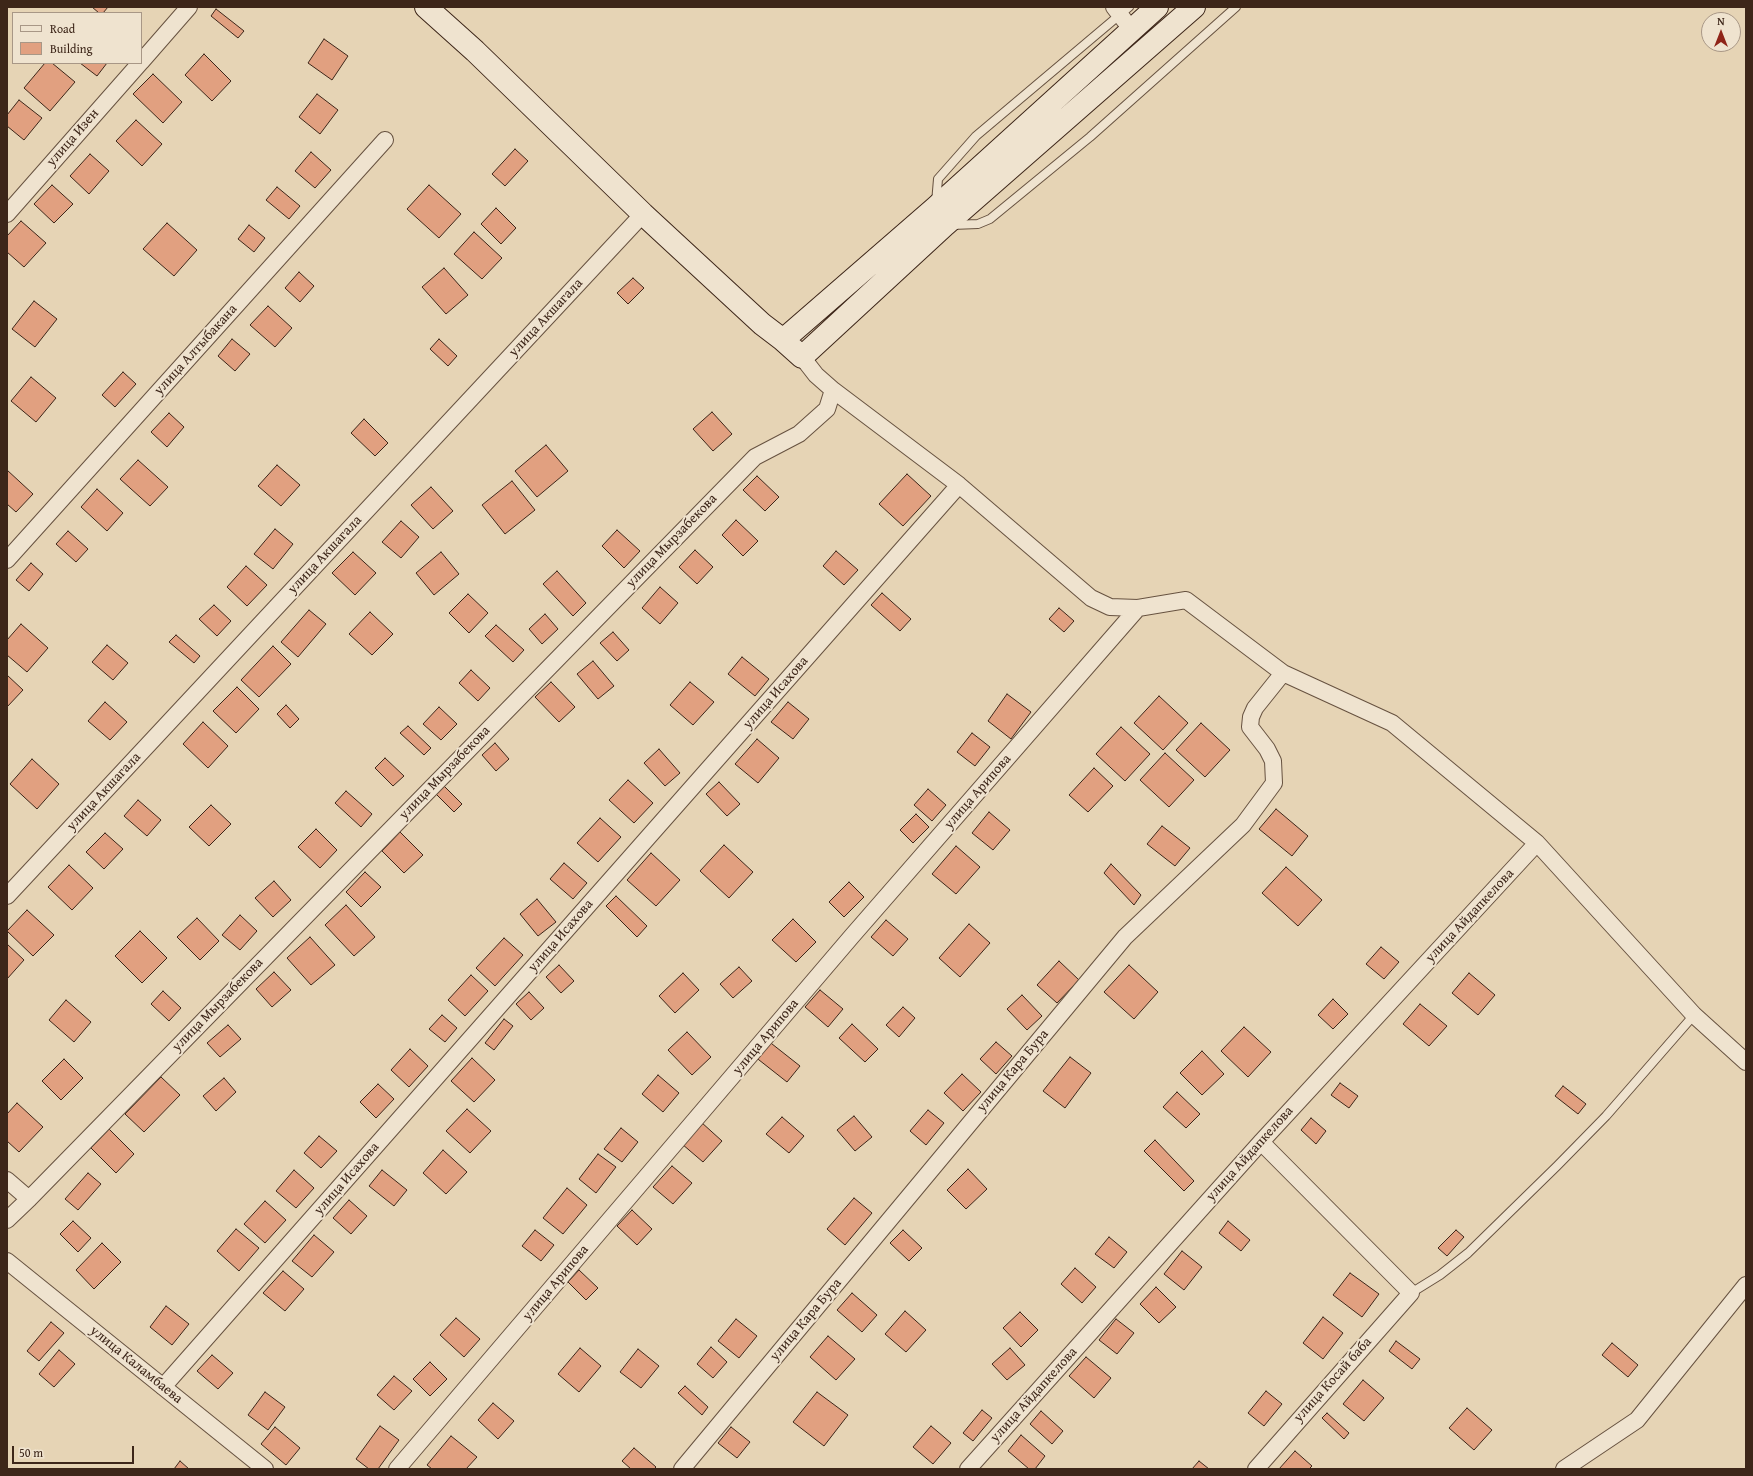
<!DOCTYPE html>
<meta charset="utf-8">
<style>
body{margin:0}
#map{position:relative;width:1753px;height:1476px;overflow:hidden;background:#e6d4b5;font-family:"Gentium Book Plus",serif}
canvas{display:block}
.frame{position:absolute;inset:0;border:8px solid #3d2619;pointer-events:none}
.legend{position:absolute;left:12px;top:12px;width:130px;height:52px;box-sizing:border-box;background:#efe3cf;border:1px solid #a89786;margin:0;padding:5px 7px;list-style:none;font-size:12px;color:#3d2619}
.legend li{display:flex;align-items:center;gap:8px;height:20px}
.legend b{width:20px;border:1px solid #a89786}
.north{position:absolute;left:1701px;top:12px;width:40px;height:40px;box-sizing:border-box;background:#efe3cf;border:1px solid #a89786;border-radius:50%;rotate:0deg;font-size:11px;font-weight:700;line-height:16px;text-align:center;color:#3d2619}
.north::after{content:'';display:block;margin:auto;width:14px;height:18px;background:#8f2418;clip-path:polygon(50% 0,100% 100%,50% 72%,0 100%)}
.scale{position:absolute;left:12px;top:1446px;width:122px;height:18px;box-sizing:border-box;border:2px solid #3d2619;border-top:0;padding-left:5px;font-size:12px;line-height:14px;white-space:nowrap;color:#3d2619;-webkit-text-stroke:3px #efe3cf;paint-order:stroke}
</style>
<div id="map">
<canvas width="1753" height="1476"></canvas>
<div class="frame"></div>
<ul class="legend">
<li><b style="height:5px;background:#efe3cf"></b>Road</li>
<li><b style="height:11px;background:#e1a080"></b>Building</li>
</ul>
<div class="north">N</div>
<div class="scale">50 m</div>
</div>
<script>
const ctx = document.querySelector('canvas').getContext('2d');
ctx.lineJoin = 'round';
function fill(path, color) { ctx.fillStyle = color; ctx.fill(path, 'evenodd'); }
const poly = rows => new Path2D(rows.map(r => 'M' + r).join(''));
function trace(path, color, width, dash) { ctx.strokeStyle = color; ctx.lineWidth = width; ctx.lineCap = dash ? 'butt' : 'round'; ctx.setLineDash(dash || []); ctx.stroke(path); }
function drawText(font, color, halo, rows, align = 'center') {
  ctx.font = font + ' "Gentium Book Plus",serif'; ctx.lineWidth = 4; ctx.setLineDash([]); ctx.textBaseline = 'middle'; ctx.strokeStyle = halo; ctx.fillStyle = color; for (const [text, x, y, turn = 0] of rows) {
    ctx.save(); ctx.translate(x, y); ctx.rotate((+turn || 0) * Math.PI / 180); ctx.textAlign = isNaN(turn) ? turn : align; if (halo) ctx.strokeText(text, 0, 0); ctx.fillText(text, 0, 0); ctx.restore();
  }
}
const building = poly([
 [92,7,108,7,103,13,99,13,92,7],
 [216,9,244,31,238,38,211,16,216,9],
 [324,39,348,56,332,80,308,63,324,39],
 [204,54,231,81,212,101,185,75,204,54],
 [45,63,52,63,75,82,50,111,24,88,45,63],
 [80,63,107,63,97,76,80,63],
 [153,74,182,102,163,123,133,94,153,74],
 [317,94,338,110,320,134,299,117,317,94],
 [19,100,42,118,24,140,7,126,7,115,19,100],
 [136,120,162,144,142,166,116,141,136,120],
 [515,149,528,161,505,186,492,174,515,149],
 [311,152,331,170,315,188,295,171,311,152],
 [90,154,109,171,89,194,70,176,90,154],
 [52,185,73,204,54,223,34,204,52,185],
 [429,185,461,214,439,238,407,209,429,185],
 [277,187,300,206,289,219,266,200,277,187],
 [496,208,516,228,501,244,481,224,496,208],
 [21,221,46,243,24,267,7,252,7,236,21,221],
 [167,223,197,250,174,276,143,249,167,223],
 [249,225,265,238,254,252,238,239,249,225],
 [474,232,502,258,482,279,454,254,474,232],
 [444,268,468,295,446,314,422,287,444,268],
 [299,272,314,286,300,302,285,288,299,272],
 [633,278,644,288,628,304,617,293,633,278],
 [34,301,57,319,35,347,12,329,34,301],
 [268,306,292,328,275,347,250,325,268,306],
 [232,339,250,354,235,371,218,356,232,339],
 [439,339,457,356,448,366,430,349,439,339],
 [123,372,136,384,115,407,102,395,123,372],
 [31,377,56,398,36,422,11,401,31,377],
 [712,412,732,434,713,451,693,429,712,412],
 [169,413,184,427,167,447,151,432,169,413],
 [364,419,388,443,375,456,351,433,364,419],
 [546,445,568,471,537,497,515,471,546,445],
 [138,460,168,487,150,506,120,479,138,460],
 [277,465,300,485,281,506,258,486,277,465],
 [7,470,33,494,16,512,7,504,7,470],
 [907,474,931,496,903,526,879,504,907,474],
 [757,476,779,497,765,511,743,490,757,476],
 [512,481,535,510,505,534,482,505,512,481],
 [431,487,453,511,433,529,411,505,431,487],
 [97,489,123,513,107,531,81,507,97,489],
 [736,520,758,541,743,556,722,535,736,520],
 [401,521,419,537,401,558,382,542,401,521],
 [275,529,293,544,273,569,254,554,275,529],
 [617,530,640,551,624,568,602,546,617,530],
 [68,531,88,549,76,562,56,544,68,531],
 [695,550,713,567,697,584,679,567,695,550],
 [836,551,858,570,844,585,823,566,836,551],
 [353,552,376,573,355,595,332,573,353,552],
 [441,552,459,574,434,595,416,573,441,552],
 [31,563,43,574,29,591,16,580,31,563],
 [246,566,267,585,247,606,227,587,246,566],
 [557,571,586,603,573,616,543,584,557,571],
 [660,587,678,603,660,624,642,608,660,587],
 [882,593,911,619,900,631,871,605,882,593],
 [468,594,488,613,469,633,449,613,468,594],
 [214,605,231,621,217,636,199,619,214,605],
 [1059,608,1074,621,1064,632,1049,619,1059,608],
 [309,610,326,624,298,657,281,642,309,610],
 [370,612,393,634,372,655,349,634,370,612],
 [545,614,558,629,542,644,529,629,545,614],
 [21,624,48,648,27,672,7,655,7,640,21,624],
 [496,625,524,650,513,662,485,636,496,625],
 [613,632,629,650,617,661,600,643,613,632],
 [176,635,200,656,194,663,169,642,176,635],
 [107,645,128,663,113,680,92,662,107,645],
 [273,646,291,664,259,697,241,680,273,646],
 [742,657,769,679,755,696,728,674,742,657],
 [593,661,614,686,598,699,577,674,593,661],
 [471,670,490,688,478,701,459,683,471,670],
 [7,675,23,690,7,707,7,675],
 [551,682,575,707,559,722,535,697,551,682],
 [690,682,714,702,693,725,670,705,690,682],
 [237,687,259,709,236,733,213,711,237,687],
 [1007,694,1031,712,1011,739,988,721,1007,694],
 [1159,696,1188,723,1163,750,1134,723,1159,696],
 [105,702,127,722,110,740,88,721,105,702],
 [788,702,809,719,793,739,771,722,788,702],
 [286,705,299,719,290,728,277,714,286,705],
 [439,707,457,724,441,740,423,724,439,707],
 [203,722,228,746,208,768,183,744,203,722],
 [1201,723,1230,750,1205,777,1176,750,1201,723],
 [408,726,431,748,424,755,400,733,408,726],
 [1121,727,1150,754,1125,781,1096,754,1121,727],
 [972,733,990,747,975,766,957,752,972,733],
 [757,739,779,758,758,783,735,764,757,739],
 [495,743,509,759,496,771,482,755,495,743],
 [659,749,680,773,665,786,644,763,659,749],
 [1165,753,1194,780,1169,807,1140,780,1165,753],
 [385,758,404,776,393,786,375,768,385,758],
 [32,759,59,784,37,809,10,784,32,759],
 [1094,768,1113,786,1088,812,1069,795,1094,768],
 [628,780,653,803,634,823,609,800,628,780],
 [719,782,740,804,727,816,706,794,719,782],
 [444,786,462,804,454,812,436,794,444,786],
 [928,789,946,805,932,821,914,805,928,789],
 [346,791,372,814,361,827,335,803,346,791],
 [138,800,161,820,147,836,124,816,138,800],
 [211,805,231,824,209,846,189,827,211,805],
 [1276,809,1308,836,1292,856,1259,829,1276,809],
 [989,812,1010,830,993,850,972,833,989,812],
 [916,814,929,827,913,843,900,830,916,814],
 [600,818,621,837,598,862,577,843,600,818],
 [1162,826,1190,848,1175,866,1147,844,1162,826],
 [316,829,337,850,320,868,298,847,316,829],
 [400,832,423,855,404,873,382,851,400,832],
 [105,833,123,849,104,869,86,852,105,833],
 [724,845,753,872,729,898,700,871,724,845],
 [956,846,980,867,956,894,932,874,956,846],
 [651,853,680,880,656,906,627,880,651,853],
 [564,863,587,883,573,899,550,879,564,863],
 [1111,864,1141,895,1134,905,1104,873,1111,864],
 [69,865,93,888,72,910,48,887,69,865],
 [1286,867,1322,900,1298,926,1262,893,1286,867],
 [365,872,381,887,361,907,346,892,365,872],
 [274,881,291,900,273,917,255,898,274,881],
 [849,882,864,897,844,917,829,902,849,882],
 [616,896,647,926,637,937,606,906,616,896],
 [537,899,556,922,538,936,520,914,537,899],
 [346,905,375,937,354,956,325,925,346,905],
 [27,910,54,935,33,956,7,931,27,910],
 [240,915,257,931,240,950,222,935,240,915],
 [197,918,219,941,200,960,177,937,197,918],
 [793,919,816,942,796,962,772,940,793,919],
 [886,920,908,939,893,956,871,937,886,920],
 [969,924,990,943,960,977,939,958,969,924],
 [140,931,167,958,142,983,115,956,140,931],
 [310,937,335,965,311,985,287,958,310,937],
 [504,938,523,955,495,986,476,968,504,938],
 [7,944,24,960,7,979,7,944],
 [1381,947,1399,962,1384,979,1366,964,1381,947],
 [1059,961,1079,980,1057,1003,1037,985,1059,961],
 [559,965,574,981,561,993,546,977,559,965],
 [1129,965,1158,992,1134,1019,1104,992,1129,965],
 [739,967,752,981,733,998,720,984,739,967],
 [274,972,291,990,272,1007,256,989,274,972],
 [683,973,699,990,675,1013,659,996,683,973],
 [1469,973,1495,995,1478,1015,1452,993,1469,973],
 [471,975,488,991,465,1016,448,1000,471,975],
 [820,990,843,1009,828,1027,805,1007,820,990],
 [163,991,181,1008,169,1021,151,1004,163,991],
 [529,992,544,1008,531,1020,516,1004,529,992],
 [1022,995,1042,1016,1027,1030,1007,1009,1022,995],
 [1333,999,1348,1014,1333,1029,1318,1015,1333,999],
 [66,1000,91,1022,74,1042,49,1020,66,1000],
 [1420,1004,1447,1026,1429,1046,1403,1024,1420,1004],
 [903,1007,915,1018,899,1037,886,1025,903,1007],
 [442,1015,457,1028,445,1042,429,1029,442,1015],
 [504,1019,513,1026,494,1050,485,1043,504,1019],
 [852,1024,878,1049,865,1062,839,1038,852,1024],
 [228,1025,241,1039,220,1057,207,1043,228,1025],
 [1244,1027,1271,1052,1248,1077,1221,1051,1244,1027],
 [687,1032,711,1057,692,1075,668,1050,687,1032],
 [767,1040,800,1066,787,1082,754,1056,767,1040],
 [996,1042,1012,1056,996,1074,980,1059,996,1042],
 [410,1049,428,1066,409,1087,391,1070,410,1049],
 [1202,1051,1224,1074,1202,1095,1180,1073,1202,1051],
 [1070,1057,1091,1073,1065,1108,1043,1091,1070,1057],
 [472,1058,495,1080,474,1102,451,1081,472,1058],
 [64,1059,83,1078,61,1100,42,1081,64,1059],
 [962,1074,981,1092,963,1111,944,1093,962,1074],
 [658,1075,679,1093,663,1112,642,1094,658,1075],
 [161,1077,180,1095,144,1132,125,1114,161,1077],
 [224,1078,236,1092,216,1111,203,1096,224,1078],
 [1340,1083,1358,1096,1349,1108,1331,1095,1340,1083],
 [378,1084,394,1099,376,1118,360,1102,378,1084],
 [1563,1086,1586,1104,1578,1114,1555,1096,1563,1086],
 [1177,1092,1200,1114,1186,1128,1163,1107,1177,1092],
 [17,1103,43,1127,19,1152,7,1141,7,1114,17,1103],
 [467,1109,491,1131,470,1153,446,1131,467,1109],
 [928,1110,944,1123,926,1145,910,1131,928,1110],
 [854,1116,872,1137,855,1151,837,1130,854,1116],
 [782,1117,804,1136,789,1153,766,1134,782,1117],
 [1311,1118,1326,1131,1316,1144,1301,1130,1311,1118],
 [701,1122,722,1141,703,1162,682,1144,701,1122],
 [621,1128,638,1142,622,1162,604,1149,621,1128],
 [109,1129,134,1154,116,1173,91,1148,109,1129],
 [319,1136,337,1151,321,1168,304,1153,319,1136],
 [1155,1140,1194,1181,1184,1191,1144,1151,1155,1140],
 [443,1150,467,1172,446,1194,423,1173,443,1150],
 [598,1154,616,1167,596,1193,579,1179,598,1154],
 [672,1166,692,1183,673,1204,653,1187,672,1166],
 [968,1169,987,1189,966,1209,947,1190,968,1169],
 [294,1170,314,1188,296,1208,276,1191,294,1170],
 [382,1170,407,1190,394,1206,369,1186,382,1170],
 [88,1173,101,1184,78,1210,65,1199,88,1173],
 [567,1188,587,1205,563,1234,543,1218,567,1188],
 [854,1198,872,1213,845,1245,827,1229,854,1198],
 [349,1200,367,1216,351,1234,333,1218,349,1200],
 [265,1201,286,1220,265,1243,244,1224,265,1201],
 [632,1210,652,1229,637,1245,617,1226,632,1210],
 [73,1221,91,1238,78,1252,60,1234,73,1221],
 [1228,1221,1250,1240,1241,1251,1219,1233,1228,1221],
 [236,1229,259,1248,239,1271,217,1251,236,1229],
 [535,1230,554,1245,541,1261,522,1246,535,1230],
 [903,1230,922,1248,909,1261,890,1243,903,1230],
 [1456,1230,1464,1237,1447,1256,1438,1248,1456,1230],
 [314,1235,334,1252,312,1277,292,1261,314,1235],
 [1109,1237,1127,1252,1114,1268,1095,1254,1109,1237],
 [102,1243,121,1262,94,1289,76,1270,102,1243],
 [1182,1251,1202,1267,1184,1290,1164,1274,1182,1251],
 [1075,1268,1096,1287,1082,1303,1061,1284,1075,1268],
 [579,1270,598,1288,586,1300,568,1282,579,1270],
 [283,1271,304,1289,285,1311,263,1293,283,1271],
 [1350,1273,1379,1294,1362,1317,1333,1295,1350,1273],
 [1156,1287,1176,1307,1159,1323,1140,1304,1156,1287],
 [852,1293,877,1315,862,1332,837,1310,852,1293],
 [166,1306,189,1324,172,1345,150,1327,166,1306],
 [905,1311,926,1330,906,1352,885,1334,905,1311],
 [1020,1312,1038,1330,1021,1347,1003,1328,1020,1312],
 [1323,1317,1343,1333,1323,1359,1303,1343,1323,1317],
 [456,1318,480,1339,464,1357,440,1335,456,1318],
 [736,1319,757,1336,739,1358,718,1341,736,1319],
 [1116,1319,1134,1333,1117,1354,1099,1340,1116,1319],
 [51,1322,64,1333,39,1361,27,1351,51,1322],
 [828,1336,855,1359,836,1380,810,1357,828,1336],
 [1396,1341,1420,1359,1412,1369,1389,1351,1396,1341],
 [1612,1343,1638,1365,1628,1377,1602,1355,1612,1343],
 [711,1347,727,1362,713,1378,697,1364,711,1347],
 [580,1348,601,1366,579,1392,558,1374,580,1348],
 [1010,1348,1025,1365,1007,1380,992,1364,1010,1348],
 [638,1349,659,1366,641,1388,620,1372,638,1349],
 [59,1350,75,1364,54,1387,39,1374,59,1350],
 [212,1355,233,1373,218,1389,197,1371,212,1355],
 [1086,1357,1111,1378,1094,1398,1069,1376,1086,1357],
 [430,1362,447,1379,430,1396,413,1379,430,1362],
 [394,1376,412,1391,394,1410,377,1395,394,1376],
 [1363,1380,1384,1398,1364,1421,1343,1404,1363,1380],
 [685,1386,708,1407,702,1415,678,1393,685,1386],
 [1266,1391,1282,1404,1264,1426,1248,1413,1266,1391],
 [265,1392,285,1407,268,1430,248,1415,265,1392],
 [817,1392,848,1415,824,1446,793,1422,817,1392],
 [493,1403,514,1421,498,1439,478,1420,493,1403],
 [1467,1408,1492,1430,1474,1450,1449,1428,1467,1408],
 [982,1410,992,1418,973,1441,963,1433,982,1410],
 [1041,1411,1063,1431,1052,1444,1030,1424,1041,1411],
 [1327,1413,1349,1433,1344,1439,1322,1418,1327,1413],
 [380,1426,399,1440,378,1469,369,1469,356,1459,380,1426],
 [931,1426,951,1443,933,1464,913,1447,931,1426],
 [275,1427,300,1448,286,1465,261,1444,275,1427],
 [731,1427,750,1442,737,1458,718,1443,731,1427],
 [1021,1435,1045,1456,1035,1469,1029,1469,1008,1451,1021,1435],
 [451,1436,477,1457,466,1469,432,1469,427,1465,451,1436],
 [634,1448,656,1467,654,1469,631,1469,622,1461,634,1448],
 [1295,1451,1312,1466,1309,1469,1279,1469,1295,1451],
 [180,1461,189,1469,174,1469,180,1461],
 [1199,1461,1209,1469,1192,1469,1199,1461]
]);
fill(building, '#e1a080');
trace(building, '#3d2619', 1);
const service = poly([
 [936,203,938,179,976,136,1129,7],
 [952,225,978,224,990,219,1090,137,1236,7],
 [1411,1293,1440,1275,1468,1253,1557,1166,1606,1116,1694,1015]
]);
const minor = poly([
 [1114,7,1131,29],
 [141,62,189,7],
 [7,214,140,63],
 [833,390,959,485,1091,598,1110,607,1138,608,1186,600,1283,673,1392,723,1537,843,1694,1015,1746,1062],
 [7,560,385,140],
 [7,896,643,214],
 [7,1180,29,1199,7,1220],
 [29,1199,755,457,799,434,827,409,833,390,816,375,802,357],
 [7,1261,265,1469],
 [163,1387,959,485],
 [397,1469,852,936,1138,608],
 [682,1469,1125,937,1243,825,1274,783,1273,761,1267,749,1250,727,1251,717,1255,708,1283,673],
 [968,1469,1261,1142,1537,843],
 [1256,1469,1411,1293,1261,1142],
 [1564,1469,1637,1420,1746,1285]
]);
const secondary = poly([
 [426,7,475,51,643,214,762,324,783,340,802,357,945,225,1194,7],
 [783,340,935,208,1157,7]
]);
trace(service, '#675240', 10);
trace(minor, '#675240', 18);
trace(secondary, '#3d2619', 24);
trace(service, '#efe3cf', 8);
trace(minor, '#efe3cf', 16);
trace(secondary, '#efe3cf', 22);
drawText('14px', '#3d2619', '#efe3cf', [
 ["улица Изен",73,138,-49],
 ["улица Акшагала",546,318,-47],
 ["улица Алтыбакана",196,350,-48],
 ["улица Мырзабекова",672,541,-46],
 ["улица Акшагала",325,555,-47],
 ["улица Исахова",776,693,-49],
 ["улица Мырзабекова",445,773,-46],
 ["улица Акшагала",104,792,-47],
 ["улица Арипова",978,792,-49],
 ["улица Айдапкелова",1470,916,-47],
 ["улица Исахова",561,936,-49],
 ["улица Мырзабекова",218,1005,-46],
 ["улица Арипова",766,1037,-50],
 ["улица Кара Бура",1013,1071,-50],
 ["улица Айдапкелова",1250,1154,-48],
 ["улица Исахова",347,1179,-49],
 ["улица Арипова",556,1283,-50],
 ["улица Кара Бура",806,1320,-50],
 ["улица Каламбаева",136,1365,39],
 ["улица Косай баба",1333,1380,-48],
 ["улица Айдапкелова",1034,1395,-48]
]);
</script>
